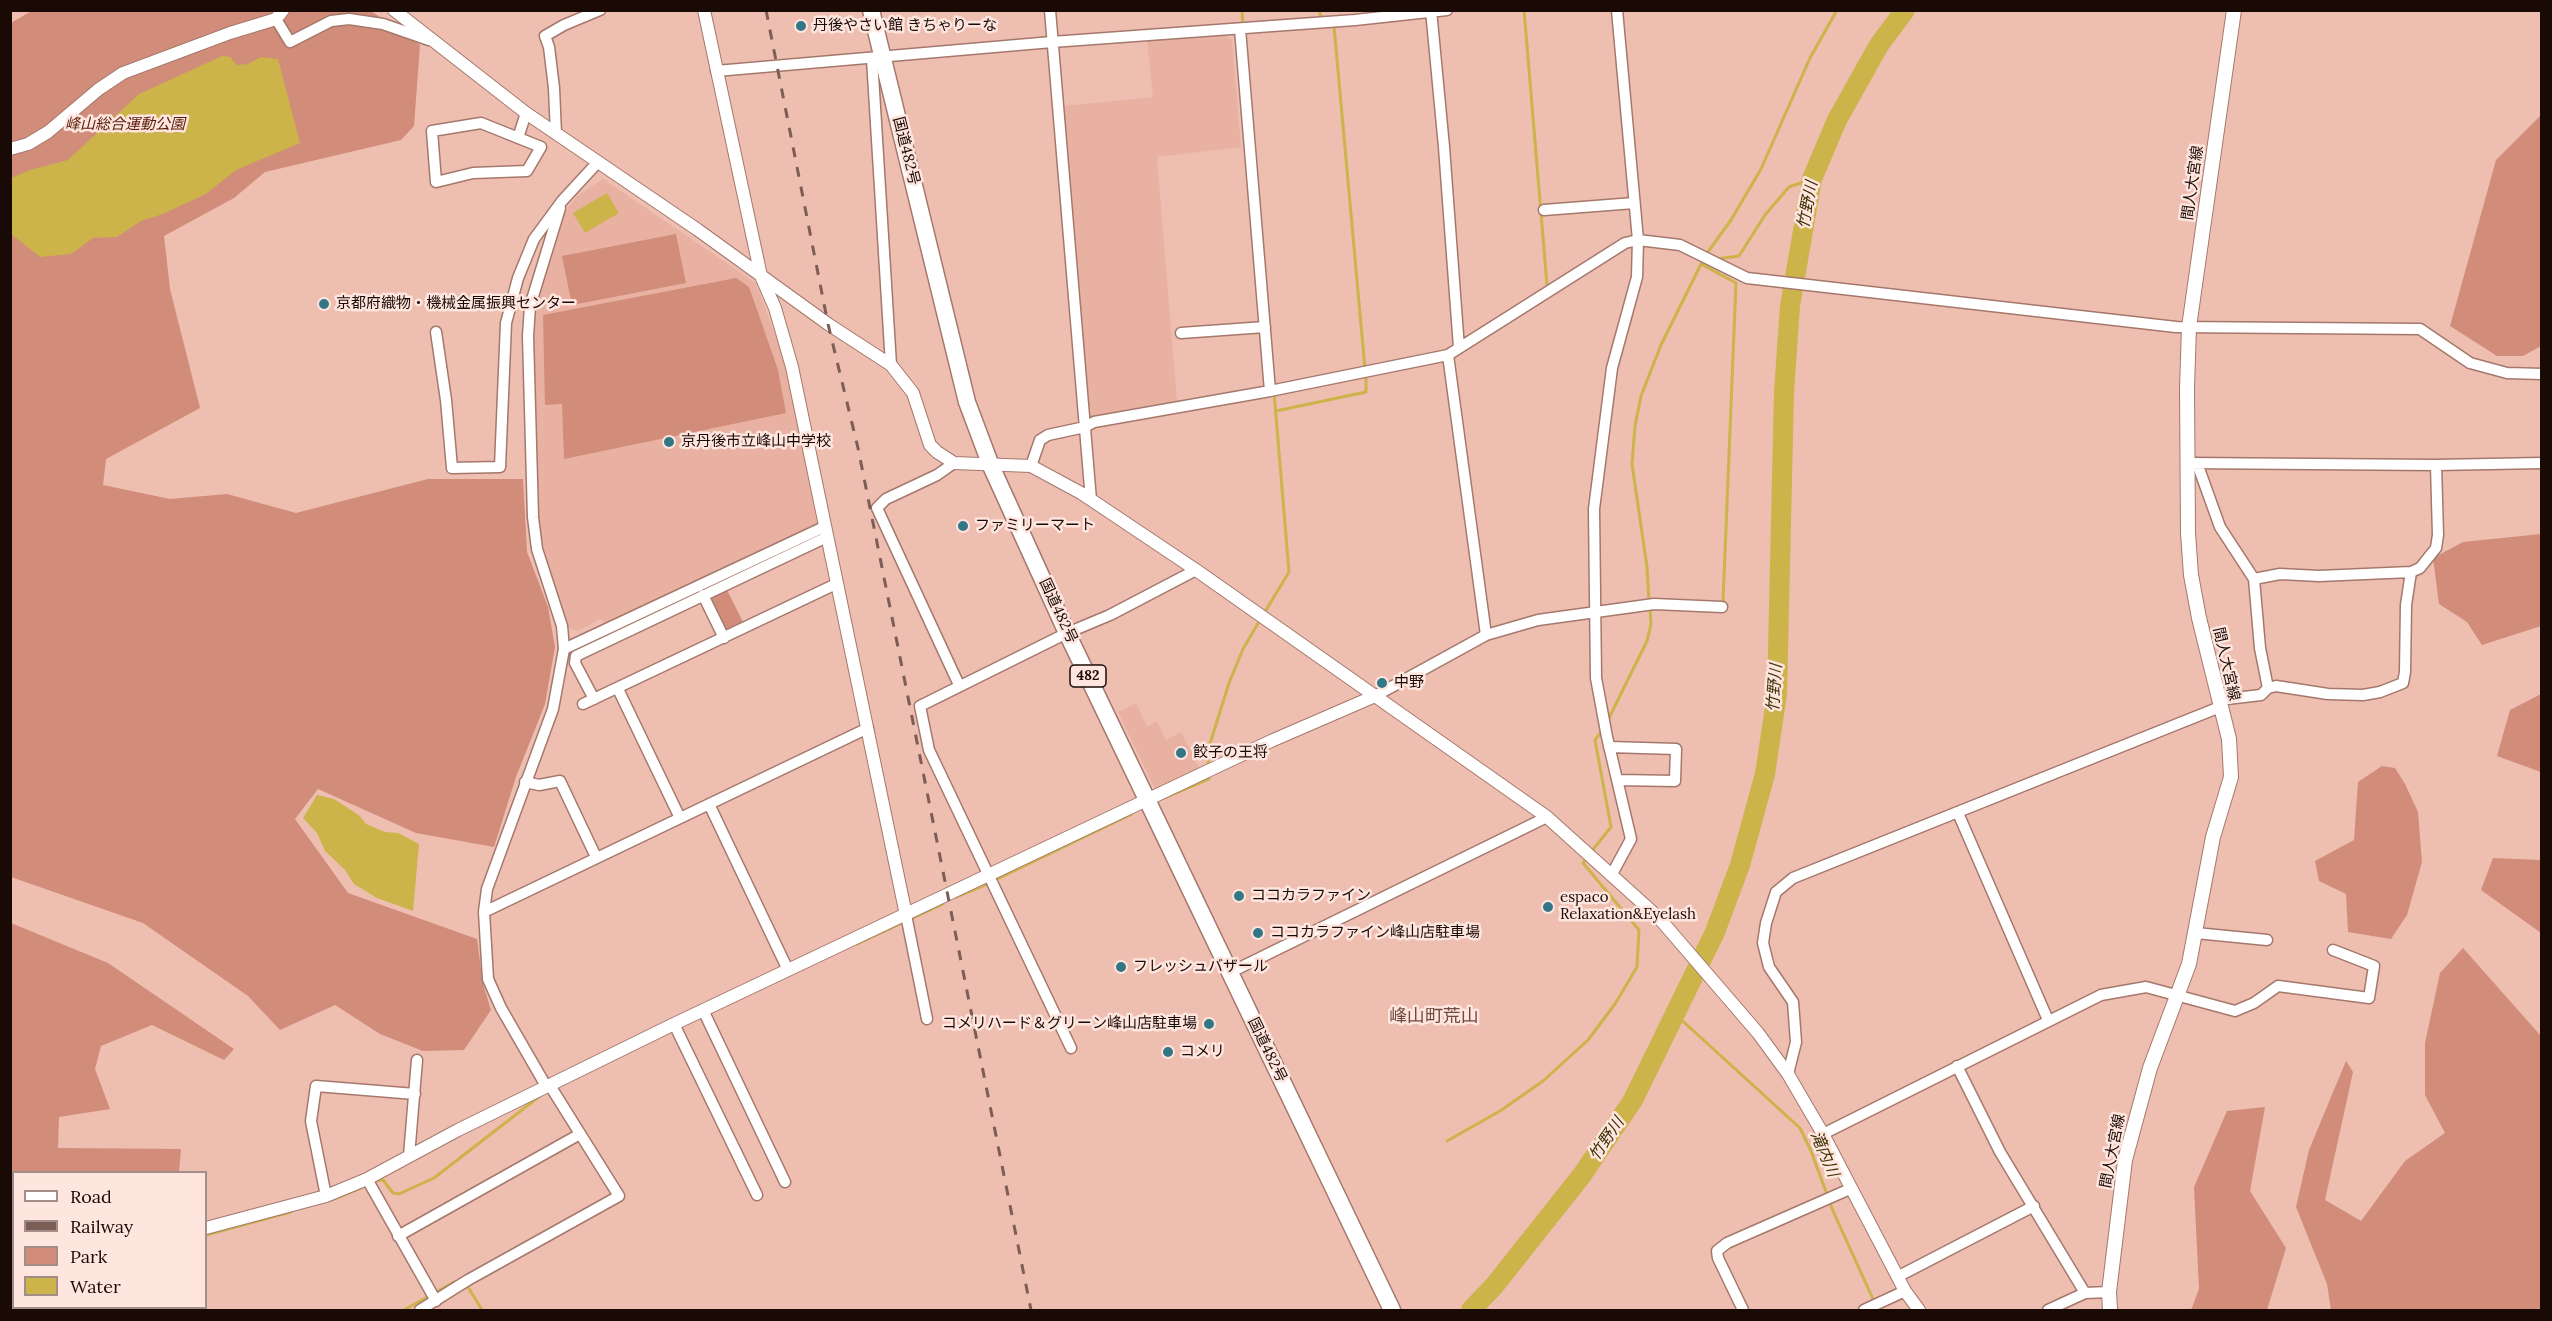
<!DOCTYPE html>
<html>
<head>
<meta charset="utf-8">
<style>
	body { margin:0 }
	#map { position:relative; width:2552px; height:1321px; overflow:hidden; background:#eebeb1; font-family:Lora,serif }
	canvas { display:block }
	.frame { position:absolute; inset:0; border:12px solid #1a0a06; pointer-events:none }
	.legend { position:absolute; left:12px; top:1171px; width:195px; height:138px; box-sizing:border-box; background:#fee5de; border:2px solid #a38d88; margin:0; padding:8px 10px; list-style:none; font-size:18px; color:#1a0a06 }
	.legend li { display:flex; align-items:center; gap:12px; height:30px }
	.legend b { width:30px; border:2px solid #a38d88 }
</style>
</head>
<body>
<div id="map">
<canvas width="2552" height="1321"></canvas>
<div class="frame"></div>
<ul class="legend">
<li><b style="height:8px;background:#fff"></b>Road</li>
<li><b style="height:8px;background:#7d5e56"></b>Railway</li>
<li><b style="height:16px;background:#d18c7a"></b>Park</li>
<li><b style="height:16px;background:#ccb34a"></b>Water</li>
</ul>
</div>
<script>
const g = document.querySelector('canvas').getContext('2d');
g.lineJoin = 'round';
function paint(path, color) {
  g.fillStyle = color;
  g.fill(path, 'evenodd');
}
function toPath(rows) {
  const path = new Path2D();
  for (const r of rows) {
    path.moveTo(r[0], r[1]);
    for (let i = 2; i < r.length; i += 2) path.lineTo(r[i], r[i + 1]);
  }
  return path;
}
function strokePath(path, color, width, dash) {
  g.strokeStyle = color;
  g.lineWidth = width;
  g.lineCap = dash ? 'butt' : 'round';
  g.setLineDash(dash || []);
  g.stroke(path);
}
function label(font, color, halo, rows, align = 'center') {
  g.font = font + ' Lora,"Noto Sans JP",serif';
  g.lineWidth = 5;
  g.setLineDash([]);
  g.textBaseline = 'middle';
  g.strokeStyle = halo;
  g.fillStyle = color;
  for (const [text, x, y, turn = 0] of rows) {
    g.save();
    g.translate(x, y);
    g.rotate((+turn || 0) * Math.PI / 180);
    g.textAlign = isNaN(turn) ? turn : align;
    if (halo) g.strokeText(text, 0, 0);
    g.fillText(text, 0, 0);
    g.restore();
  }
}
paint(toPath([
	[1225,35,1232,40,1241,147,1157,157,1177,402,1090,419,1064,106,1153,97,1147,41],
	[603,179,756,283,787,368,817,524,609,625,600,619,578,631,567,627,542,546,538,515,533,334,536,307,565,212,577,196],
	[1136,703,1147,726,1157,722,1166,740,1181,732,1200,770,1156,791,1118,712]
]), '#e8b1a2');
paint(toPath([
	[33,10,371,11,420,45,414,126,401,140,265,172,234,198,164,236,170,289,200,408,106,459,103,485,170,499,227,494,296,513,428,479,523,479,527,552,548,607,555,647,545,704,516,777,494,847,416,833,318,789,295,819,348,893,477,939,483,984,491,1010,464,1050,423,1051,380,1034,335,1005,280,1030,248,996,143,923,11,877,11,23],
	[2541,115,2541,346,2523,356,2497,356,2450,326,2496,160],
	[676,234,686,283,572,305,562,256],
	[736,278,749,287,778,370,786,413,564,459,562,404,545,405,543,315],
	[2541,534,2541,626,2482,645,2467,622,2439,604,2433,558,2463,542],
	[726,588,744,624,726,633,708,596],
	[2541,694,2541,772,2497,756,2510,710],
	[2382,766,2395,768,2405,784,2418,812,2422,862,2407,915,2391,939,2348,932,2346,894,2319,881,2315,861,2354,840,2358,782],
	[2493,858,2541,860,2541,933,2481,890],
	[11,923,108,963,234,1049,224,1060,152,1025,101,1046,95,1069,110,1109,59,1117,58,1148,181,1149,179,1172,14,1172,13,1243,10,1243],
	[2463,948,2541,1036,2541,1310,2331,1310,2327,1284,2296,1207,2309,1150,2346,1061,2353,1072,2325,1200,2361,1221,2405,1161,2445,1133,2425,1095,2425,1043,2440,973],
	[2265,1107,2250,1191,2286,1248,2267,1310,2191,1310,2199,1289,2194,1187,2227,1111]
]), '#d18c7a');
paint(toPath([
	[222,56,230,57,237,65,248,64,261,57,278,59,300,143,236,170,206,194,163,214,141,221,117,237,93,238,71,254,40,257,11,234,11,178,30,170,68,160,139,94],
	[607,193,619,213,585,233,573,213],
	[317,795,334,799,360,816,366,824,385,832,398,833,419,844,413,911,377,898,354,884,345,870,325,851,317,833,303,818]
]), '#ccb34a');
strokePath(toPath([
	[1242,10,1243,27],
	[1320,10,1320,15,1324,18],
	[1524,10,1547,285],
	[1332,24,1334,26,1365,369],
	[1705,256,1731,220,1761,169,1810,58,1837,10],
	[1716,259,1739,256,1765,215,1789,187,1812,179],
	[1701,264,1736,283,1723,602],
	[1276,411,1366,392,1366,376],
	[1649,601,1647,567,1632,464,1635,426,1641,396,1661,345,1703,260],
	[1263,615,1289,572,1274,392],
	[1608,720,1647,641,1651,624,1650,607],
	[1209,768,1207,753,1229,683,1243,649,1260,620],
	[1164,798,1209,779,1209,774],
	[1591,852,1611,827,1595,740,1602,731],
	[956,897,983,886,1132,814],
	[857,944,943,904],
	[1676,1015,1800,1128,1811,1151,1833,1211,1878,1310],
	[1447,1141,1500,1111,1543,1081,1588,1040,1615,1004,1637,967,1639,930,1583,863,1587,857],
	[375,1181,383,1180,393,1193,399,1194,434,1178,540,1096],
	[331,1200,361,1188],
	[206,1235,291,1212],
	[464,1286,468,1287,482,1310],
	[10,1303,14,1301],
	[404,1310,454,1282,458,1284]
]), '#ccb34a', 3);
strokePath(toPath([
	[1471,1310,1494,1286,1582,1175,1633,1100,1715,932,1740,865,1765,774,1777,694,1784,392,1790,306,1812,179,1837,120,1879,45,1905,10]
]), '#ccb34a', 20);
const minor = toPath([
	[1050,10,1091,500],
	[1431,10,1444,147,1459,348],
	[276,19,290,42,331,21,349,19,383,24,429,40],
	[1240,29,1270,391],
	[872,59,891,365],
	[716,71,1052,42,1355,20,1447,10],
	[481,123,541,147,527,171,473,173,436,182,432,131,481,123],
	[556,134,554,88,549,47,545,36,564,25,600,10],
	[518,138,526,113],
	[560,208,530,306,528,336,533,517,537,549,562,626,564,649],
	[1544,210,1634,203],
	[436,332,446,400,452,468,500,467,506,323,518,278,534,239,562,201,598,162],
	[1181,333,1265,327],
	[1448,355,1486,635],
	[954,463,937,475,886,499,877,508,959,685],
	[2187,463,2436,465,2542,463],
	[2197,463,2220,527,2254,579],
	[1031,466,1040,440,1048,435,1085,427,1094,422,1270,391,1448,355,1625,243,1638,240,1680,245,1747,278,2176,327,2420,329,2470,363,2507,373,2542,374],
	[703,595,724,638],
	[2268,688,2260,648,2254,579,2280,574,2319,576,2411,572,2420,568,2436,548,2438,535,2436,465],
	[618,689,680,818],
	[1375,696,1486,635,1538,620,1654,604,1722,607],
	[594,699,575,663,576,656,827,537],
	[2218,700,2261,695,2268,688,2276,686,2328,694,2363,695,2380,692,2403,683,2405,672,2406,605,2411,572],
	[583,704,836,584],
	[1609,747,1676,749,1675,781,1617,780],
	[525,782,539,785,560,781,596,857],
	[709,804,788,970],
	[1958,813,2048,1020],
	[1612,874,1631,839,1607,737,1596,678,1594,509,1612,368,1637,277,1638,240,1617,10],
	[484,912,868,728],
	[906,915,927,1019],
	[2196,933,2267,940],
	[1229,973,1547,817],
	[703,1010,785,1182],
	[674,1024,757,1195],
	[1071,1048,929,750,920,706,1067,633,1110,615,1196,570],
	[1957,1066,2000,1152,2085,1293],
	[1788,1074,1796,1042,1793,1002,1769,967,1763,943,1766,923,1776,892,1793,878,2220,707],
	[546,1086,501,1008,488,979,484,912,487,889,553,709,564,649,824,527],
	[1823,1134,2101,995,2146,987,2235,1011,2254,1003,2278,986,2369,998,2374,966,2333,950],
	[409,1156,417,1060],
	[367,1179,436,1301],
	[326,1196,311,1121,316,1086,415,1094],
	[398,1236,580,1134],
	[1897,1277,2034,1206],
	[420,1310,468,1280,619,1196,549,1084],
	[1743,1310,1718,1258,1717,1251,1727,1243,1850,1189],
	[1864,1310,1905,1291],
	[2048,1310,2085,1293,2109,1292]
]);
const tertiary = toPath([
	[394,10,526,113,698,230,828,324,891,365,913,393,930,445,937,452,954,463,1031,466,1081,493,1196,570,1547,817,1659,918,1758,1033,1788,1074,1823,1134,1905,1291,1919,1310],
	[704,10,761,276,775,308,792,367,906,915],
	[10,149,28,144,48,132,99,89,123,73,230,33,276,19,283,10],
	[206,1228,326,1196,367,1179,458,1130,674,1024,1271,741,1375,696],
	[11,1310,16,1308]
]);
const secondary = toPath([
	[2110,1310,2109,1292,2125,1160,2150,1068,2189,964,2213,837,2231,777,2229,739,2199,618,2191,575,2188,533,2187,388,2189,327,2234,10]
]);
const trunk = toPath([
	[871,10,967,402,991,466,1067,633,1392,1310]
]);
strokePath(minor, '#a5786c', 13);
strokePath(tertiary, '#a5786c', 14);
strokePath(secondary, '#a5786c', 16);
strokePath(trunk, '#a5786c', 19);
strokePath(minor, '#fff', 10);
strokePath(tertiary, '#fff', 12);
strokePath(secondary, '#fff', 14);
strokePath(trunk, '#fff', 16);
strokePath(toPath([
	[766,10,828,324,858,448,1031,1310]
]), '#7d5e56', 3, [10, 10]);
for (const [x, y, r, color] of [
	[801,26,6,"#337686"],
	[324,304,6,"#337686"],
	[669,442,6,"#337686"],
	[963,526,6,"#337686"],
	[1382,683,6,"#337686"],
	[1181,753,6,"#337686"],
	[1239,896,6,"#337686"],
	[1548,907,6,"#337686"],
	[1258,933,6,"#337686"],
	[1121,967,6,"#337686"],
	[1209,1024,6,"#337686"],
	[1168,1052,6,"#337686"]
]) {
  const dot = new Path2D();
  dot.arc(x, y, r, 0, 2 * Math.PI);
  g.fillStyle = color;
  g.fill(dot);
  strokePath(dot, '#fee5de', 2);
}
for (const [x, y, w] of [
	[1088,676,36]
]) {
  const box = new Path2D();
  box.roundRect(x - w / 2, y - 11, w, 22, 4.5);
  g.fillStyle = '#fee5de';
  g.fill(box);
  strokePath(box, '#1a0a06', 1.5);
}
label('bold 14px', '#1a0a06', null, [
	["482",1088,676]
]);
label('15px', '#1a0a06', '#fee5de', [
	["丹後やさい館 きちゃりーな",813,26],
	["京都府織物・機械金属振興センター",336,304],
	["京丹後市立峰山中学校",681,442],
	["ファミリーマート",975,526],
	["中野",1394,683],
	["餃子の王将",1193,753],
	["ココカラファイン",1251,896],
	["espaco",1560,898],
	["Relaxation&Eyelash",1560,915],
	["ココカラファイン峰山店駐車場",1270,933],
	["フレッシュバザール",1133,967],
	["コメリハード＆グリーン峰山店駐車場",1197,1024,"right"],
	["コメリ",1180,1052]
], 'left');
label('italic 15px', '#551907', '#fee5de', [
	["峰山総合運動公園",125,125]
]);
label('15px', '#1a0a06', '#fee5de', [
	["国道482号",906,151,76],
	["間人大宮線",2193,183,-82],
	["国道482号",1058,611,65],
	["間人大宮線",2226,664,77],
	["国道482号",1267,1050,64],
	["間人大宮線",2113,1151,-79]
]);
label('italic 16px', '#3b3103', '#fee5de', [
	["竹野川",1808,205,-79],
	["竹野川",1775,688,-86],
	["竹野川",1607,1139,-56],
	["滝内川",1824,1154,67]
]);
label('18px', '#72493e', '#fee5de', [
	["峰山町荒山",1434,1017]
]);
</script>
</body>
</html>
